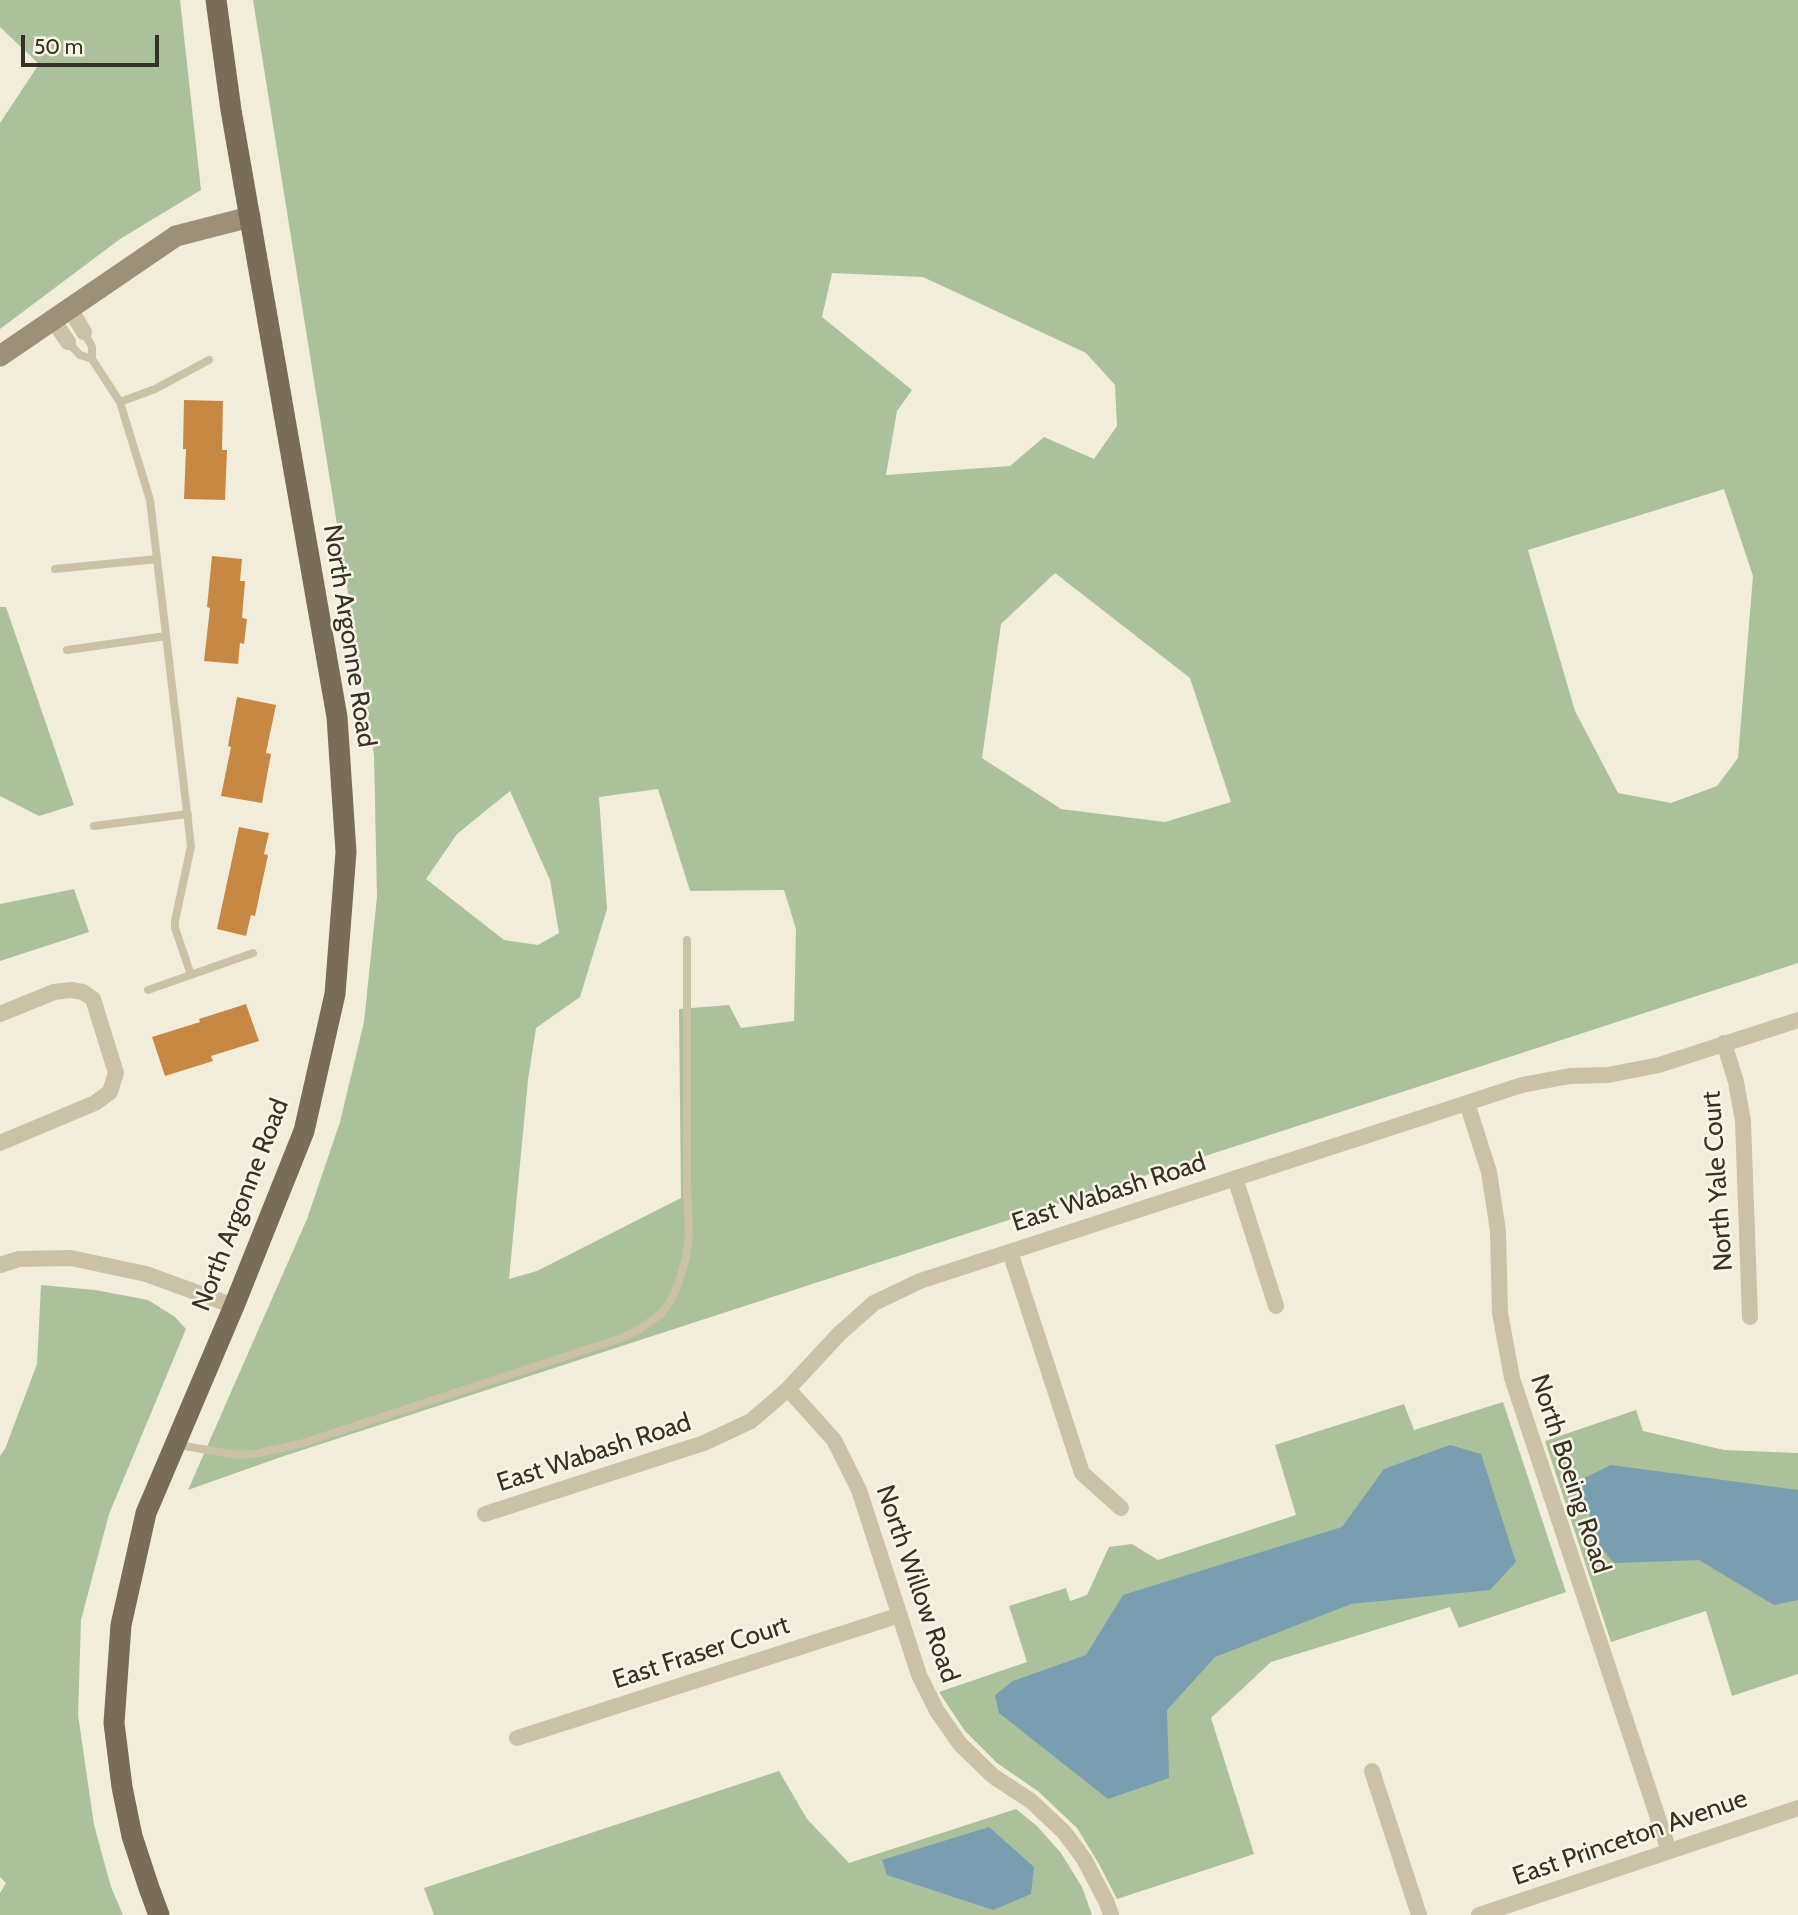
<!DOCTYPE html>
<html>
<head>
<meta charset="utf-8">
<style>
	body { margin:0 }
	#map { position:relative; width:1798px; height:1915px; overflow:hidden; background:#f2eddb; font-family:Cabin,sans-serif }
	canvas { display:block }
	.scale { position:absolute; left:21px; top:35px; width:138px; height:32px; box-sizing:border-box; border:4px solid #363027; border-top:0; padding-left:9px; font-size:21px; line-height:24px; white-space:nowrap; color:#363027; -webkit-text-stroke:5px #faf6e7; paint-order:stroke }
</style>
</head>
<body>
<div id="map">
<canvas width="1798" height="1915"></canvas>
<div class="scale">50 m</div>
</div>
<script>
const g = document.querySelector('canvas').getContext('2d');
g.lineJoin = 'round';
function paint(path, color) {
  g.fillStyle = color;
  g.fill(path, 'evenodd');
}
function toPath(rows) {
  const path = new Path2D();
  for (const r of rows) {
    path.moveTo(r[0], r[1]);
    for (let i = 2; i < r.length; i += 2) path.lineTo(r[i], r[i + 1]);
  }
  return path;
}
function strokePath(path, color, width, dash) {
  g.strokeStyle = color;
  g.lineWidth = width;
  g.lineCap = dash ? 'butt' : 'round';
  g.setLineDash(dash || []);
  g.stroke(path);
}
function label(font, color, halo, rows, align = 'center') {
  g.font = font + ' Cabin,sans-serif';
  g.lineWidth = 5;
  g.setLineDash([]);
  g.textBaseline = 'middle';
  g.strokeStyle = halo;
  g.fillStyle = color;
  for (const [text, x, y, turn = 0] of rows) {
    g.save();
    g.translate(x, y);
    g.rotate((+turn || 0) * Math.PI / 180);
    g.textAlign = isNaN(turn) ? turn : align;
    if (halo) g.strokeText(text, 0, 0);
    g.fillText(text, 0, 0);
    g.restore();
  }
}
paint(toPath([
	[0,0,180,0,201,190,120,239,0,329,0,123,39,64,0,27],
	[253,0,1798,0,1798,963,281,1457,188,1490,307,1219,340,1122,364,1022,377,897,374,755],
	[832,273,923,277,1086,353,1115,385,1117,426,1094,459,1044,437,1010,466,886,475,897,411,912,390,822,317],
	[1724,489,1753,576,1738,758,1717,786,1671,803,1618,793,1575,711,1528,550],
	[1055,573,1190,678,1231,802,1165,822,1061,809,982,758,1001,624],
	[658,789,690,891,784,890,796,929,794,1021,741,1028,729,1005,679,1009,681,1198,537,1271,509,1279,528,1080,536,1028,580,997,607,909,599,797],
	[510,791,550,880,559,933,538,945,504,940,426,879,457,834],
	[0,607,6,607,74,805,39,816,0,796],
	[74,889,89,932,0,961,0,904],
	[41,1285,95,1290,148,1300,175,1317,186,1329,109,1514,81,1620,78,1715,94,1825,111,1887,123,1915,0,1915,0,1893,6,1883,0,1877,0,1456,5,1449,37,1364],
	[1503,1402,1566,1592,1459,1628,1450,1607,1271,1662,1211,1718,1254,1854,1117,1899,1099,1864,1077,1828,1039,1792,997,1763,965,1731,939,1692,1027,1662,1009,1606,1066,1588,1070,1601,1087,1595,1109,1547,1132,1544,1158,1560,1296,1515,1275,1445,1404,1404,1414,1430],
	[1636,1410,1643,1431,1724,1450,1798,1453,1798,1674,1732,1696,1706,1611,1611,1642,1545,1441],
	[779,1771,807,1819,849,1863,1016,1809,1037,1826,1061,1853,1082,1887,1092,1915,434,1915,424,1888]
]), '#aac19b');
paint(toPath([
	[1450,1445,1481,1454,1516,1562,1490,1590,1351,1604,1215,1657,1167,1710,1169,1778,1108,1799,999,1713,995,1695,1013,1681,1086,1655,1123,1595,1342,1527,1384,1469],
	[1611,1465,1798,1490,1798,1600,1774,1605,1699,1560,1614,1563,1600,1547,1578,1481],
	[989,1827,1034,1867,1031,1894,993,1910,887,1875,882,1860]
]), '#799eaf');
paint(toPath([
	[184,400,223,401,222,450,227,450,225,500,184,499,186,449,183,449],
	[212,556,242,559,240,581,245,581,242,618,247,619,244,644,240,643,238,664,204,661,210,608,207,607],
	[237,697,276,705,266,753,271,754,262,803,221,796,231,747,228,746],
	[239,827,269,833,264,854,268,855,255,916,251,915,246,936,217,929],
	[246,1004,259,1041,211,1056,213,1061,165,1076,152,1037,200,1022,199,1019]
]), '#c78844');
strokePath(toPath([
	[68,342,80,355,92,359,92,347,84,332],
	[92,359,120,402,150,500,191,846,175,921,175,928,191,975],
	[120,402,155,389,209,360],
	[55,569,157,559],
	[67,650,166,636],
	[94,826,188,814],
	[148,990,253,953],
	[178,1445,238,1455,254,1454,300,1444,621,1338,637,1331,662,1313,671,1300,679,1282,686,1257,689,1237,687,1183,687,940]
]), '#cac1a7', 8);
strokePath(toPath([
	[70,309,84,332],
	[53,320,68,342],
	[0,1014,54,992,71,990,83,992,93,999,116,1073,110,1092,95,1103,0,1143],
	[1724,1043,1736,1082,1743,1121,1750,1317],
	[1467,1103,1489,1172,1498,1231,1500,1313,1512,1378,1669,1851],
	[1235,1178,1276,1306],
	[1010,1252,1082,1473,1121,1508],
	[0,1265,19,1259,71,1258,146,1274,234,1306],
	[788,1389,834,1440,859,1490,919,1675,937,1711,960,1744,993,1776,1031,1801,1064,1832,1084,1859,1107,1903,1111,1915],
	[485,1514,704,1443,751,1421,788,1389,839,1334,874,1303,920,1281,1522,1085,1570,1076,1608,1075,1659,1065,1798,1020],
	[517,1738,900,1615],
	[1372,1771,1419,1915],
	[1479,1915,1798,1808]
]), '#cac1a7', 16);
strokePath(toPath([
	[0,356,176,236,250,217]
]), '#9e9078', 21);
strokePath(toPath([
	[159,1915,149,1888,132,1836,122,1787,114,1723,121,1625,146,1513,234,1306,304,1131,335,994,346,852,337,717,231,110,216,0]
]), '#796c58', 21);
label('26px', '#363027', '#faf6e7', [
	["North Argonne Road",349,636,81],
	["North Yale Court",1718,1181,-94],
	["East Wabash Road",1109,1193,-18],
	["North Argonne Road",241,1205,-69],
	["East Wabash Road",594,1453,-18],
	["North Boeing Road",1570,1474,72],
	["North Willow Road",917,1584,71],
	["East Fraser Court",701,1653,-18],
	["East Princeton Avenue",1630,1838,-19]
]);
</script>
</body>
</html>
